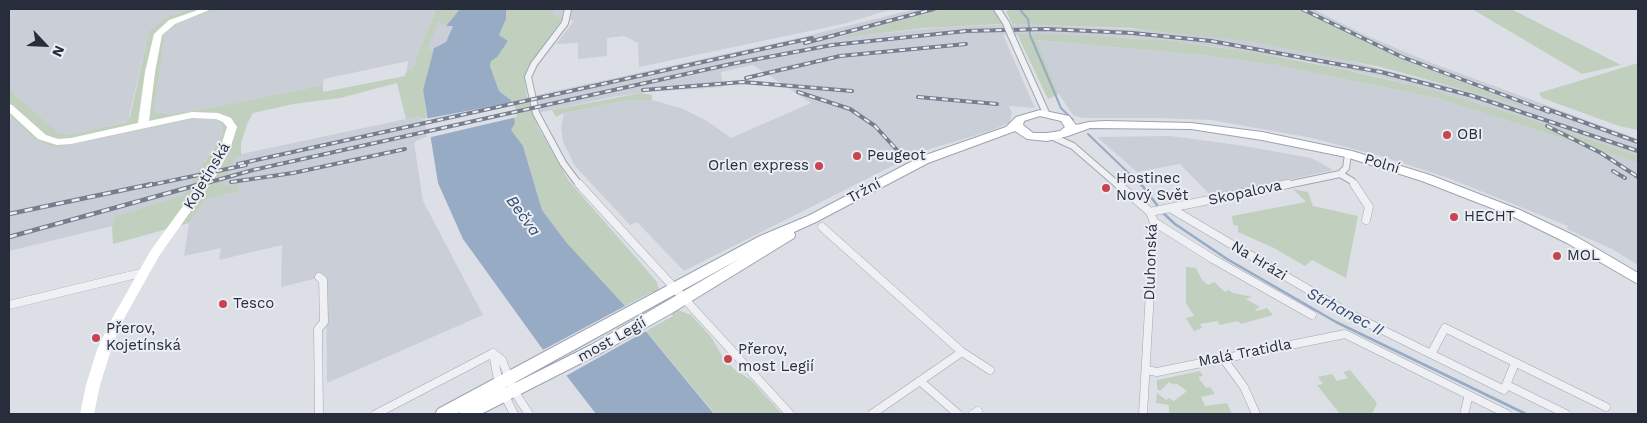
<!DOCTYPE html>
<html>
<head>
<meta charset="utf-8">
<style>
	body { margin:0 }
	#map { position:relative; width:1647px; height:423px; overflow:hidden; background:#dcdfe6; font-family:"Work Sans",sans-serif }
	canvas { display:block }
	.frame { position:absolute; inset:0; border:10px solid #272d3b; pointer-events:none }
	.north { position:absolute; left:20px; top:20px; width:50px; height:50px; -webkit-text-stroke:4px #ebeef4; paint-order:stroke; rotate:115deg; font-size:14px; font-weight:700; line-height:20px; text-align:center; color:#272d3b }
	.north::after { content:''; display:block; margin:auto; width:18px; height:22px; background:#272d3b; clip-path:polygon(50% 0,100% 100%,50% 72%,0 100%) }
</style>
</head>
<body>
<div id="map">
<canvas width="1647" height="423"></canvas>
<div class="frame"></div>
<div class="north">N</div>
</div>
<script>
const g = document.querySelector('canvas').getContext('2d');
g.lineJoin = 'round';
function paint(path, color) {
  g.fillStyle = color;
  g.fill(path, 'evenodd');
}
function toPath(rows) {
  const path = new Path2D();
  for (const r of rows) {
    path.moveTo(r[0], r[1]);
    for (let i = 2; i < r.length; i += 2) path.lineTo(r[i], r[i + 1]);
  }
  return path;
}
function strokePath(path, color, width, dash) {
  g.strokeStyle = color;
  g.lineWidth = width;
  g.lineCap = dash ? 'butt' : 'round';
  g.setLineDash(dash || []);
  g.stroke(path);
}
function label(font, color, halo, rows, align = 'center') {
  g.font = font + ' "Work Sans",sans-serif';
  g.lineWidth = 4;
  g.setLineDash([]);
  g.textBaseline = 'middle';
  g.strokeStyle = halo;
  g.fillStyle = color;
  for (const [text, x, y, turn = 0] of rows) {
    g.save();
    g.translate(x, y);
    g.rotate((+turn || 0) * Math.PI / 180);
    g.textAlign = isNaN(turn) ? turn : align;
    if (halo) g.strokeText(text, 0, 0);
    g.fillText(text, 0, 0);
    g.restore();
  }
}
paint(toPath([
	[9,9,190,9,167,17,149,31,128,121,74,134,59,133,9,89],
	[221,9,436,9,412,69,407,70,408,61,324,79,323,85,225,105,170,114,154,112,165,33,184,21],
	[554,9,892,9,847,23,639,67,638,43,624,36,607,38,607,56,578,59,578,43,556,44,574,21,553,15],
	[915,9,942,9,846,37,945,27,1019,24,1170,31,1253,42,1342,59,1514,103,1399,58,1297,9,1313,9,1365,35,1429,62,1638,139,1638,156,1534,120,1456,97,1380,77,1300,60,1211,46,1133,38,1003,35,1035,108,1009,106,1012,113,1009,123,990,131,920,152,684,271,637,222,630,225,575,166,563,142,561,127,564,113,630,100,652,100,683,109,707,121,731,138,811,103,753,65,721,72,723,87,647,92,613,97,429,136,416,141,414,143,423,201,483,315,327,383,326,276,281,287,282,245,219,260,221,248,184,256,189,223,206,199,238,192,221,187,184,195,117,216,112,226,9,251,9,115,34,139,47,145,188,120,205,117,214,119,222,125,223,133,204,162,420,116,422,120,803,37],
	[438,22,446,26,453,26,446,42,426,52],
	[1035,40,1200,55,1276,65,1440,99,1638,163,1638,265,1612,249,1567,229,1568,226,1448,178,1384,157,1312,138,1211,120,1161,118,1082,118,1073,115,1059,94],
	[1170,136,1238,145,1311,158,1332,169,1330,171,1211,196,1180,164,1137,172,1097,137]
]), '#caced7');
paint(toPath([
	[190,9,221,9,184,21,165,33,154,112,170,114,225,105,323,85,323,92,405,76,407,70,412,69,436,9,460,9,446,26,438,22,427,51,434,48,423,90,427,118,421,119,420,116,406,119,397,83,340,98,293,104,253,113,248,122,241,143,241,156,230,159,235,159,222,186,239,183,238,192,206,199,189,223,113,244,112,226,116,216,184,195,223,133,222,125,214,119,205,117,59,147,47,145,34,139,9,115,9,89,59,133,74,134,126,122,130,117,149,31,167,17],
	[506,9,554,9,553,15,563,18,527,69,525,79,527,96,538,127,569,181,657,282,659,289,654,294,652,292,625,306,566,242,542,210,523,146,510,129,509,98,499,91,490,66,491,61,508,41,499,35,506,19],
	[942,9,993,9,1002,24,925,28,840,38],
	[1017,9,1297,9,1399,58,1532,109,1381,67,1253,42,1130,28,1012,24,1006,11],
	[1472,9,1511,9,1621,65,1582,74],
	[1017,34,1094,36,1171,41,1252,52,1342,69,1432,90,1534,120,1638,156,1638,163,1440,99,1276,65,1200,55,1036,40,1059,94,1048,99],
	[1638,63,1638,130,1619,126,1542,98,1539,93],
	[641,93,652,95,652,100,630,100,564,113,556,117,552,110],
	[1293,189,1308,192,1313,206,1358,216,1346,278,1312,260,1305,266,1274,248,1238,232,1238,226,1233,225,1232,216,1306,202],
	[1186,267,1196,268,1202,280,1208,285,1214,282,1225,292,1229,290,1233,293,1252,297,1246,299,1260,307,1255,309,1257,311,1267,308,1273,315,1241,324,1238,321,1220,325,1217,321,1200,324,1202,328,1194,331,1186,318,1194,316,1186,303],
	[678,310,691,315,711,337,722,356,735,370,751,380,782,414,715,414,646,331,673,316,670,312],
	[1350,370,1377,403,1372,414,1340,414,1317,385,1323,384,1318,377,1332,374,1337,381,1348,378,1343,372],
	[1200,371,1203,376,1198,377,1206,388,1210,387,1215,394,1201,397,1205,406,1227,403,1232,414,1169,414,1169,405,1156,403,1157,393,1166,400,1169,398,1174,401,1187,391,1176,383,1174,385,1169,382,1160,391,1157,389,1157,380]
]), '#c1cfbe');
paint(toPath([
	[460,9,506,9,506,19,499,35,508,41,497,57,491,61,490,66,499,91,511,100,515,123,511,130,523,146,542,210,566,242,625,306,714,414,596,414,566,375,541,347,463,239,438,183,423,90,434,48,446,42,453,26,446,26]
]), '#98abc5');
paint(toPath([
	[514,102,517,117,427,138,425,119],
	[627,305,648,330,564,377,541,351]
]), '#dcdfe6');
strokePath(toPath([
	[1021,11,1028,19,1030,35,1061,108,1073,120],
	[1088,134,1142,186]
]), '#98abc5', 2);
strokePath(toPath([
	[1141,184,1157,205],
	[1162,212,1175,224,1227,259,1336,322,1526,414]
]), '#98abc5', 2.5);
const streetFar1 = toPath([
	[568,9,565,23,534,64,528,77,536,113,563,163,580,186],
	[997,9,1006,23],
	[1011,35,1046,113],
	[1053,137,1073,146,1119,186],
	[1340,174,1352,181,1355,186],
	[1282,186,1340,174,1346,168,1348,154]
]);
const street = toPath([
	[579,184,790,414],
	[1118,184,1150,212,1154,222,1143,414],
	[1354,184,1369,207,1366,220],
	[1170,208,1348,313,1504,390,1515,363],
	[1150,212,1288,184],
	[1154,222,1213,259,1312,315],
	[822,227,962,352,990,370],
	[319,277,323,280,324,322,318,329,319,414],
	[9,305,145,272],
	[493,353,502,360,514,391,529,414],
	[493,353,499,384,514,414],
	[1431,354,1445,328,1606,407],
	[1222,357,1244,387,1256,414],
	[1146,370,1157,372,1345,334,1507,414],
	[920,381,958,414],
	[1507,385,1566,414],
	[376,414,493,353],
	[872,414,962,352],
	[973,414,978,411],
	[1464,414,1469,395]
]);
const primary = toPath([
	[1040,110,1069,116,1076,125,1089,122,1105,121,1191,123,1262,132,1352,151,1430,175,1520,210,1577,237,1638,273,1638,284,1567,243,1512,216,1422,181,1346,157,1262,140,1191,129,1090,128,1068,136,1047,141,1027,139,1015,131,928,163,816,222,794,232,795,235,794,238,672,313,601,353,481,414,459,414,460,412,456,414,435,414,438,409,760,236,808,216,920,157,1006,127,1016,117,1040,110],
	[1040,116,1061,121,1065,127,1060,131,1047,133,1033,133,1023,125,1024,121,1040,116],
	[741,258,591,345,501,390,741,258]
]);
strokePath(streetFar1, '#a2a6af', 8);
strokePath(street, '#a2a6af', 9);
strokePath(primary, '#9ca3b1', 2);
strokePath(streetFar1, '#eff0f4', 6);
strokePath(street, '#eff0f4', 8);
paint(toPath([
	[201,9,212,9,175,24,162,35,155,72,149,121,192,112,218,113,231,118,237,127,230,149,217,174,159,256,121,324,111,350,100,385,94,414,80,414,86,385,97,350,109,324,151,250,207,173,220,149,227,127,223,122,216,119,192,118,71,144,57,145,38,139,9,112,9,104,12,105,46,135,58,139,71,138,138,123,145,72,154,34,169,20,201,9]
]), '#fff');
paint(primary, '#fff');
const railFar1 = toPath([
	[1302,9,1402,57,1549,112],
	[805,43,934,9],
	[746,78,840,56,966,44],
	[643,90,743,82,852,91],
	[798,92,850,109,875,126,897,150],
	[918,97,997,104],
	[1544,108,1638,142],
	[1547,126,1601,153,1638,177],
	[238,164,812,38],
	[1613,171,1625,178],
	[231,182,293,173,405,149],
	[146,186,246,165],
	[196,186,253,170,731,64,832,45,966,31,1046,29,1132,33,1211,41,1381,72,1473,96,1638,151]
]);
const rail = toPath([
	[9,214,152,184],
	[9,237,201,184]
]);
strokePath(railFar1, '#767e8e', 4);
strokePath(rail, '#767e8e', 4.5);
strokePath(railFar1, '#ebeef4', 2, [6]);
strokePath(rail, '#ebeef4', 2.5, [8]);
const streetBridge = toPath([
	[1006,23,1011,35]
]);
strokePath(streetBridge, '#a2a6af', 8, []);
strokePath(streetBridge, '#eff0f4', 6);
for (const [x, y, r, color] of [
	[1447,135,5,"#c74550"],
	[857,156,5,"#c74550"],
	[819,166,5,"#c74550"],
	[1106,188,5,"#c74550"],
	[1454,217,5,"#c74550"],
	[1557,256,5,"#c74550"],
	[223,304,5,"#c74550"],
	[96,338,5,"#c74550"],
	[728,359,5,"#c74550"]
]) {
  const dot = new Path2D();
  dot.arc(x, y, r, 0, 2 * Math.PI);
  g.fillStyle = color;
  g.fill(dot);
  strokePath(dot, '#ebeef4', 2);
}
label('15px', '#272d3b', '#ebeef4', [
	["OBI",1457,135],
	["Peugeot",867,156],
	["Orlen express",809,166,"right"],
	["Hostinec",1116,179],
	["Nový Svět",1116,196],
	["HECHT",1464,217],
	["MOL",1567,256],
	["Tesco",233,304],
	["Přerov,",106,329],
	["Kojetínská",106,346],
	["Přerov,",738,350],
	["most Legií",738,367]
], 'left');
label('15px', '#272d3b', '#ebeef4', [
	["Polní",1382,164,17],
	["Kojetínská",207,176,-59],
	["Tržní",864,191,-28],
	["Skopalova",1245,193,-12],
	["Na Hrázi",1259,261,31],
	["Dluhonská",1151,262,-88],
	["most Legií",612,340,-29],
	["Malá Tratidla",1245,353,-11]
]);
label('italic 16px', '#33496d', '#ebeef4', [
	["Bečva",523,216,54],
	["Strhanec II",1345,312,28]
]);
</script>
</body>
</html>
